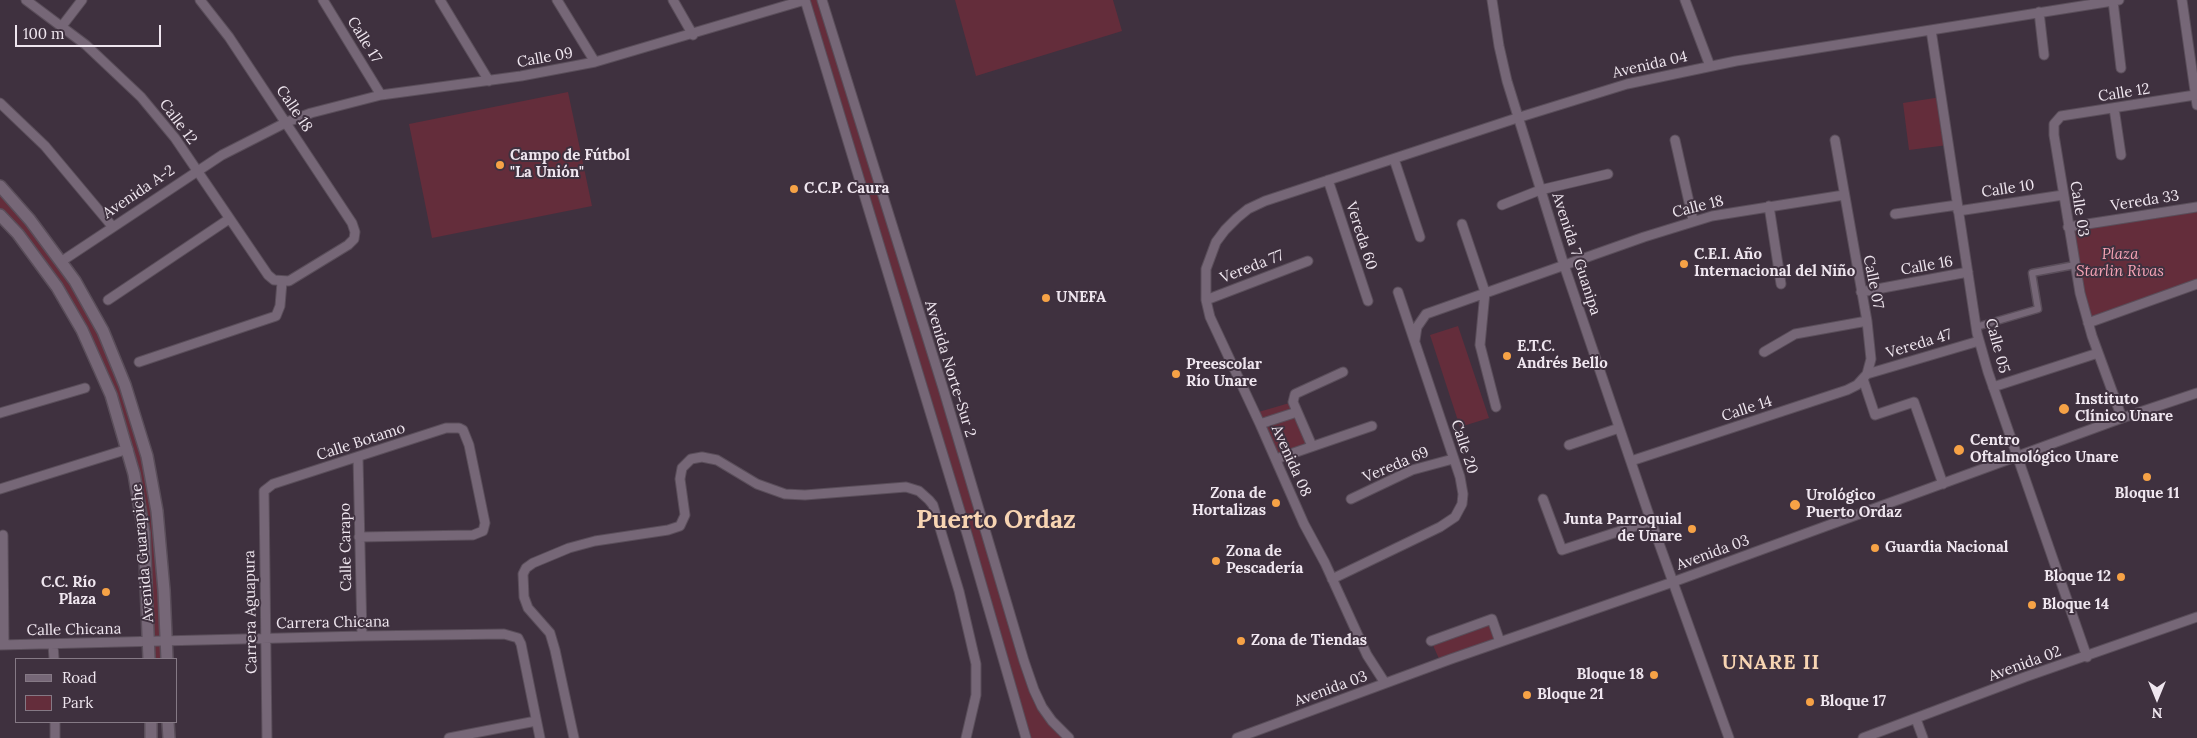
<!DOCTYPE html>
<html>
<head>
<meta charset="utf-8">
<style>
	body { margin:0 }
	#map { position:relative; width:2197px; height:738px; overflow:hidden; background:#3f313f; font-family:Lora,serif }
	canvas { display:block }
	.legend { position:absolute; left:15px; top:658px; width:162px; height:65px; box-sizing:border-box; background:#3f313f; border:1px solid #857985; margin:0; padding:6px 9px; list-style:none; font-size:15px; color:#efe6ef }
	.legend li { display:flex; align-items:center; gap:10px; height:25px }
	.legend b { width:25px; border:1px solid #857985 }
	.north { position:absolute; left:2132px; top:673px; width:50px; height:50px; -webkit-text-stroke:4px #3f313f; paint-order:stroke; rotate:180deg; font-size:14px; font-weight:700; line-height:20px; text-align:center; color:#efe6ef }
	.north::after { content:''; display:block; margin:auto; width:18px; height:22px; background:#efe6ef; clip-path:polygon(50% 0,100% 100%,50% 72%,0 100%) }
	.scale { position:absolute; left:15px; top:25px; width:146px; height:22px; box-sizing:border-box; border:2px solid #efe6ef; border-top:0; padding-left:6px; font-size:15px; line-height:18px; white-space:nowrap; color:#efe6ef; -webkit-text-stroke:4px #3f313f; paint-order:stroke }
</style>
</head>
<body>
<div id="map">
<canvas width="2197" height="738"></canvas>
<ul class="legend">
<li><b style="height:6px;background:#766777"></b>Road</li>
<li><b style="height:14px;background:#642d3b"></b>Park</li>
</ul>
<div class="north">N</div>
<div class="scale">100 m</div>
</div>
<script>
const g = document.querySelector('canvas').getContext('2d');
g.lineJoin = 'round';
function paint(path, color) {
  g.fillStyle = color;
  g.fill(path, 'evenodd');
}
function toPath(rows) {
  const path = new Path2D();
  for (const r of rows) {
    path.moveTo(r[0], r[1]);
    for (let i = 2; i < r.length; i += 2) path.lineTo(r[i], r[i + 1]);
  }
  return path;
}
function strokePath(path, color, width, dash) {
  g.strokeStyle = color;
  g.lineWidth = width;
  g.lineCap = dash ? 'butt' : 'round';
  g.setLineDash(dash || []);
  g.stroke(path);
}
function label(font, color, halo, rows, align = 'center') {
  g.font = font + ' Lora,serif';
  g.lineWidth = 4;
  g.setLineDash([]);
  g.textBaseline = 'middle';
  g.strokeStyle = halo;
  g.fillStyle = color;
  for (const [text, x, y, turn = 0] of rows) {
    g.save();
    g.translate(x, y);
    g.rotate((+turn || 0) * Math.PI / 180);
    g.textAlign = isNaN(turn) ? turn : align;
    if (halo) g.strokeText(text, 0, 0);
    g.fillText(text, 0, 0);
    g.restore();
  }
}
paint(toPath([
	[805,0,822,0,1034,690,1069,738,1026,738],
	[955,0,1113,0,1122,31,976,76],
	[568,92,592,206,432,238,409,124],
	[1941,97,1948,145,1909,150,1903,103],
	[0,186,90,306,147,456,167,659,149,659,134,474,82,330,0,215],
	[2197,207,2197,284,2088,323,2068,227],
	[1458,326,1489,418,1460,427,1430,335],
	[1293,402,1312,446,1276,459,1255,413],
	[1492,619,1500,642,1441,663,1431,641]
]), '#642d3b');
const pedestrian = toPath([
	[1976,327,2038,309,2032,273,2075,265]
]);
const minor = toPath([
	[26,0,86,45,141,97,175,138,268,275,274,280,289,281,348,245,354,239,355,232,352,223,229,37,200,0],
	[323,0,381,95],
	[440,0,489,81],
	[557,0,595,62],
	[673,0,693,35],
	[805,0,967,534,1026,738],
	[822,0,943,388,1024,661,1034,690,1042,707,1052,721,1069,738],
	[1492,0,1499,46,1507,81,1564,265,1651,521,1729,738],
	[1685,0,1710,66],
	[2182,0,2197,105],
	[2113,1,2121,68],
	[2039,12,2044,55],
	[62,26,82,0],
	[1931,30,1977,333,1988,372,2087,657],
	[0,103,45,146,112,226],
	[2114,108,2121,155],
	[1675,140,1693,220],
	[1394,159,1420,237],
	[1328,180,1368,301],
	[1502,205,1540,190,1608,174],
	[1769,206,1781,284],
	[1958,211,2063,195],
	[1895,214,1957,205],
	[1462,224,1485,292,1480,345,1496,407],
	[2068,227,2197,207],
	[62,261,222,155,287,122,311,113,381,95,521,76,595,62,805,0],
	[1861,292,1968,272],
	[108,300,229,219],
	[1206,300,1308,261],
	[2088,323,2197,284],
	[1415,340,1417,327,1426,314,1644,237,1712,216,1844,195],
	[1764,352,1795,334,1867,321],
	[139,362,276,316,280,306,282,282],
	[1867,374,1979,341],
	[1863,379,1875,415,1914,402,1943,484],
	[1993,387,2098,353],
	[0,413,85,388],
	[2122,418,2092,336,2080,293,2054,135,2054,124,2061,116,2195,95],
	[1260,424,1297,412],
	[1569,445,1619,428],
	[1312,446,1293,402,1295,394,1343,372],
	[358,457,362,636],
	[1276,459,1372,426],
	[1631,461,1847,390,1857,385,1867,374,1871,359,1867,321,1835,140],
	[0,489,128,449],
	[1351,499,1412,470,1453,459],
	[1543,499,1562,550,1651,521],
	[3,535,4,645],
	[1332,579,1440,527,1455,517,1462,504,1463,494,1460,477,1398,292],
	[1431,641,1492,619,1500,642],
	[53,644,54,659],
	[0,645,362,636,504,634,518,638,521,644,540,738],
	[1385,683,1367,655,1325,563,1304,524,1260,424,1210,317,1206,300,1206,269,1216,242,1225,230,1237,218,1248,209,1265,201,1517,118,1627,84,1736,61,2119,0],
	[1916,719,1923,738],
	[55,722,55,738],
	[267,738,264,491,273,484,446,428,459,428,463,430,469,445,485,523,483,531,473,535,359,537],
	[449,738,536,721],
	[574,738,555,650,550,633,528,608,524,597,523,574,526,568,533,563,569,548,595,541,668,530,680,526,685,515,680,479,682,468,691,459,702,457,717,460,757,484,785,494,805,495,906,487,919,491,929,500,933,505,959,591,976,664,976,695,966,738],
	[1237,738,1451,659,1673,582,2122,418,2197,393],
	[1863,738,2025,677,2197,617]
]);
const tertiary = toPath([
	[0,186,30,220,75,281,103,331,125,385,147,456,157,511,164,590,167,659],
	[0,215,18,234,57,287,82,330,111,395,134,474,144,533,149,659],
	[151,722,151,738],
	[168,722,169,738]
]);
strokePath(pedestrian, '#5a4e5a', 9);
strokePath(minor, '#5a4e5a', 11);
strokePath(tertiary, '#5a4e5a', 14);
strokePath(pedestrian, '#766777', 6);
strokePath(minor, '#766777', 9);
strokePath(tertiary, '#766777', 11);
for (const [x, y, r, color] of [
	[500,165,5,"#f6a246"],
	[794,189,5,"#f6a246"],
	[1684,264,5,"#f6a246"],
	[1046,298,5,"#f6a246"],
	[1507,356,5,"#f6a246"],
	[1176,374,5,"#f6a246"],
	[2064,409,6,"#f6a246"],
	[1959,450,6,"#f6a246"],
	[2147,477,5,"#f6a246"],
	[1276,503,5,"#f6a246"],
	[1795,505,6,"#f6a246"],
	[1692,529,5,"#f6a246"],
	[1875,548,5,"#f6a246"],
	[1216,561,5,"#f6a246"],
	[2121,577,5,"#f6a246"],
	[106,592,5,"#f6a246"],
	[2032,605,5,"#f6a246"],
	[1241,641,5,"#f6a246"],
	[1654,675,5,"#f6a246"],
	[1527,695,5,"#f6a246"],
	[1810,702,5,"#f6a246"]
]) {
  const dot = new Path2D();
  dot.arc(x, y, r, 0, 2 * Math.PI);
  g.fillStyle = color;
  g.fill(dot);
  strokePath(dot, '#3f313f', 2);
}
label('15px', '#efe6ef', '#3f313f', [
	["Calle 17",364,40,58],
	["Calle 09",545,58,-10],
	["Avenida 04",1650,65,-13],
	["Calle 12",2124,93,-9],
	["Calle 18",294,109,56],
	["Calle 12",178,122,53],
	["Calle 10",2008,189,-8],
	["Avenida A-2",139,192,-34],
	["Vereda 33",2145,201,-9],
	["Calle 18",1698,207,-14],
	["Calle 03",2079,209,81],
	["Vereda 60",1361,236,72],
	["Avenida 7 Guanipa",1576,254,72],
	["Calle 16",1927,266,-10],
	["Vereda 77",1252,267,-21],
	["Calle 07",1873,282,79],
	["Vereda 47",1919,344,-17],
	["Calle 05",1997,346,75],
	["Avenida Norte-Sur 2",950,369,73],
	["Calle 14",1747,409,-18],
	["Calle Botamo",361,442,-18],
	["Calle 20",1464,447,72],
	["Avenida 08",1291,461,66],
	["Vereda 69",1396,465,-23],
	["Calle Carapo",346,547,-91],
	["Avenida Guarapiche",143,553,-95],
	["Avenida 03",1713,553,-20],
	["Carrera Aguapura",251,612,-91],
	["Carrera Chicana",333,623,-1],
	["Calle Chicana",74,630,-1],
	["Avenida 02",2025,664,-20],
	["Avenida 03",1331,689,-20]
]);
label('bold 15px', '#efe6ef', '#3f313f', [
	["Campo de Fútbol",510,156],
	["\"La Unión\"",510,173],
	["C.C.P. Caura",804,189],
	["C.E.I. Año",1694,255],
	["Internacional del Niño",1694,272],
	["UNEFA",1056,298],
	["E.T.C.",1517,347],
	["Andrés Bello",1517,364],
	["Preescolar",1186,365],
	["Río Unare",1186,382],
	["Instituto",2075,400],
	["Clínico Unare",2075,417],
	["Centro",1970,441],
	["Oftalmológico Unare",1970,458],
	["Zona de",1266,494,"right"],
	["Hortalizas",1266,511,"right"],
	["Bloque 11",2147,494,"center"],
	["Urológico",1806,496],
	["Puerto Ordaz",1806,513],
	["Junta Parroquial",1682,520,"right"],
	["de Unare",1682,537,"right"],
	["Guardia Nacional",1885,548],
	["Zona de",1226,552],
	["Pescadería",1226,569],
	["Bloque 12",2111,577,"right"],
	["C.C. Río",96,583,"right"],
	["Plaza",96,600,"right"],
	["Bloque 14",2042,605],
	["Zona de Tiendas",1251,641],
	["Bloque 18",1644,675,"right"],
	["Bloque 21",1537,695],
	["Bloque 17",1820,702]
], 'left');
label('italic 15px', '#f7a4b6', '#3f313f', [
	["Plaza",2120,255],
	["Starlin Rivas",2120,272]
]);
g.letterSpacing = '1px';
label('bold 20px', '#f7d4b2', '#3f313f', [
	["UNARE II",1771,663]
]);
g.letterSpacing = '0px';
label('bold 25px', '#f7d4b2', '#3f313f', [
	["Puerto Ordaz",996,521]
]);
</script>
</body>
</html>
